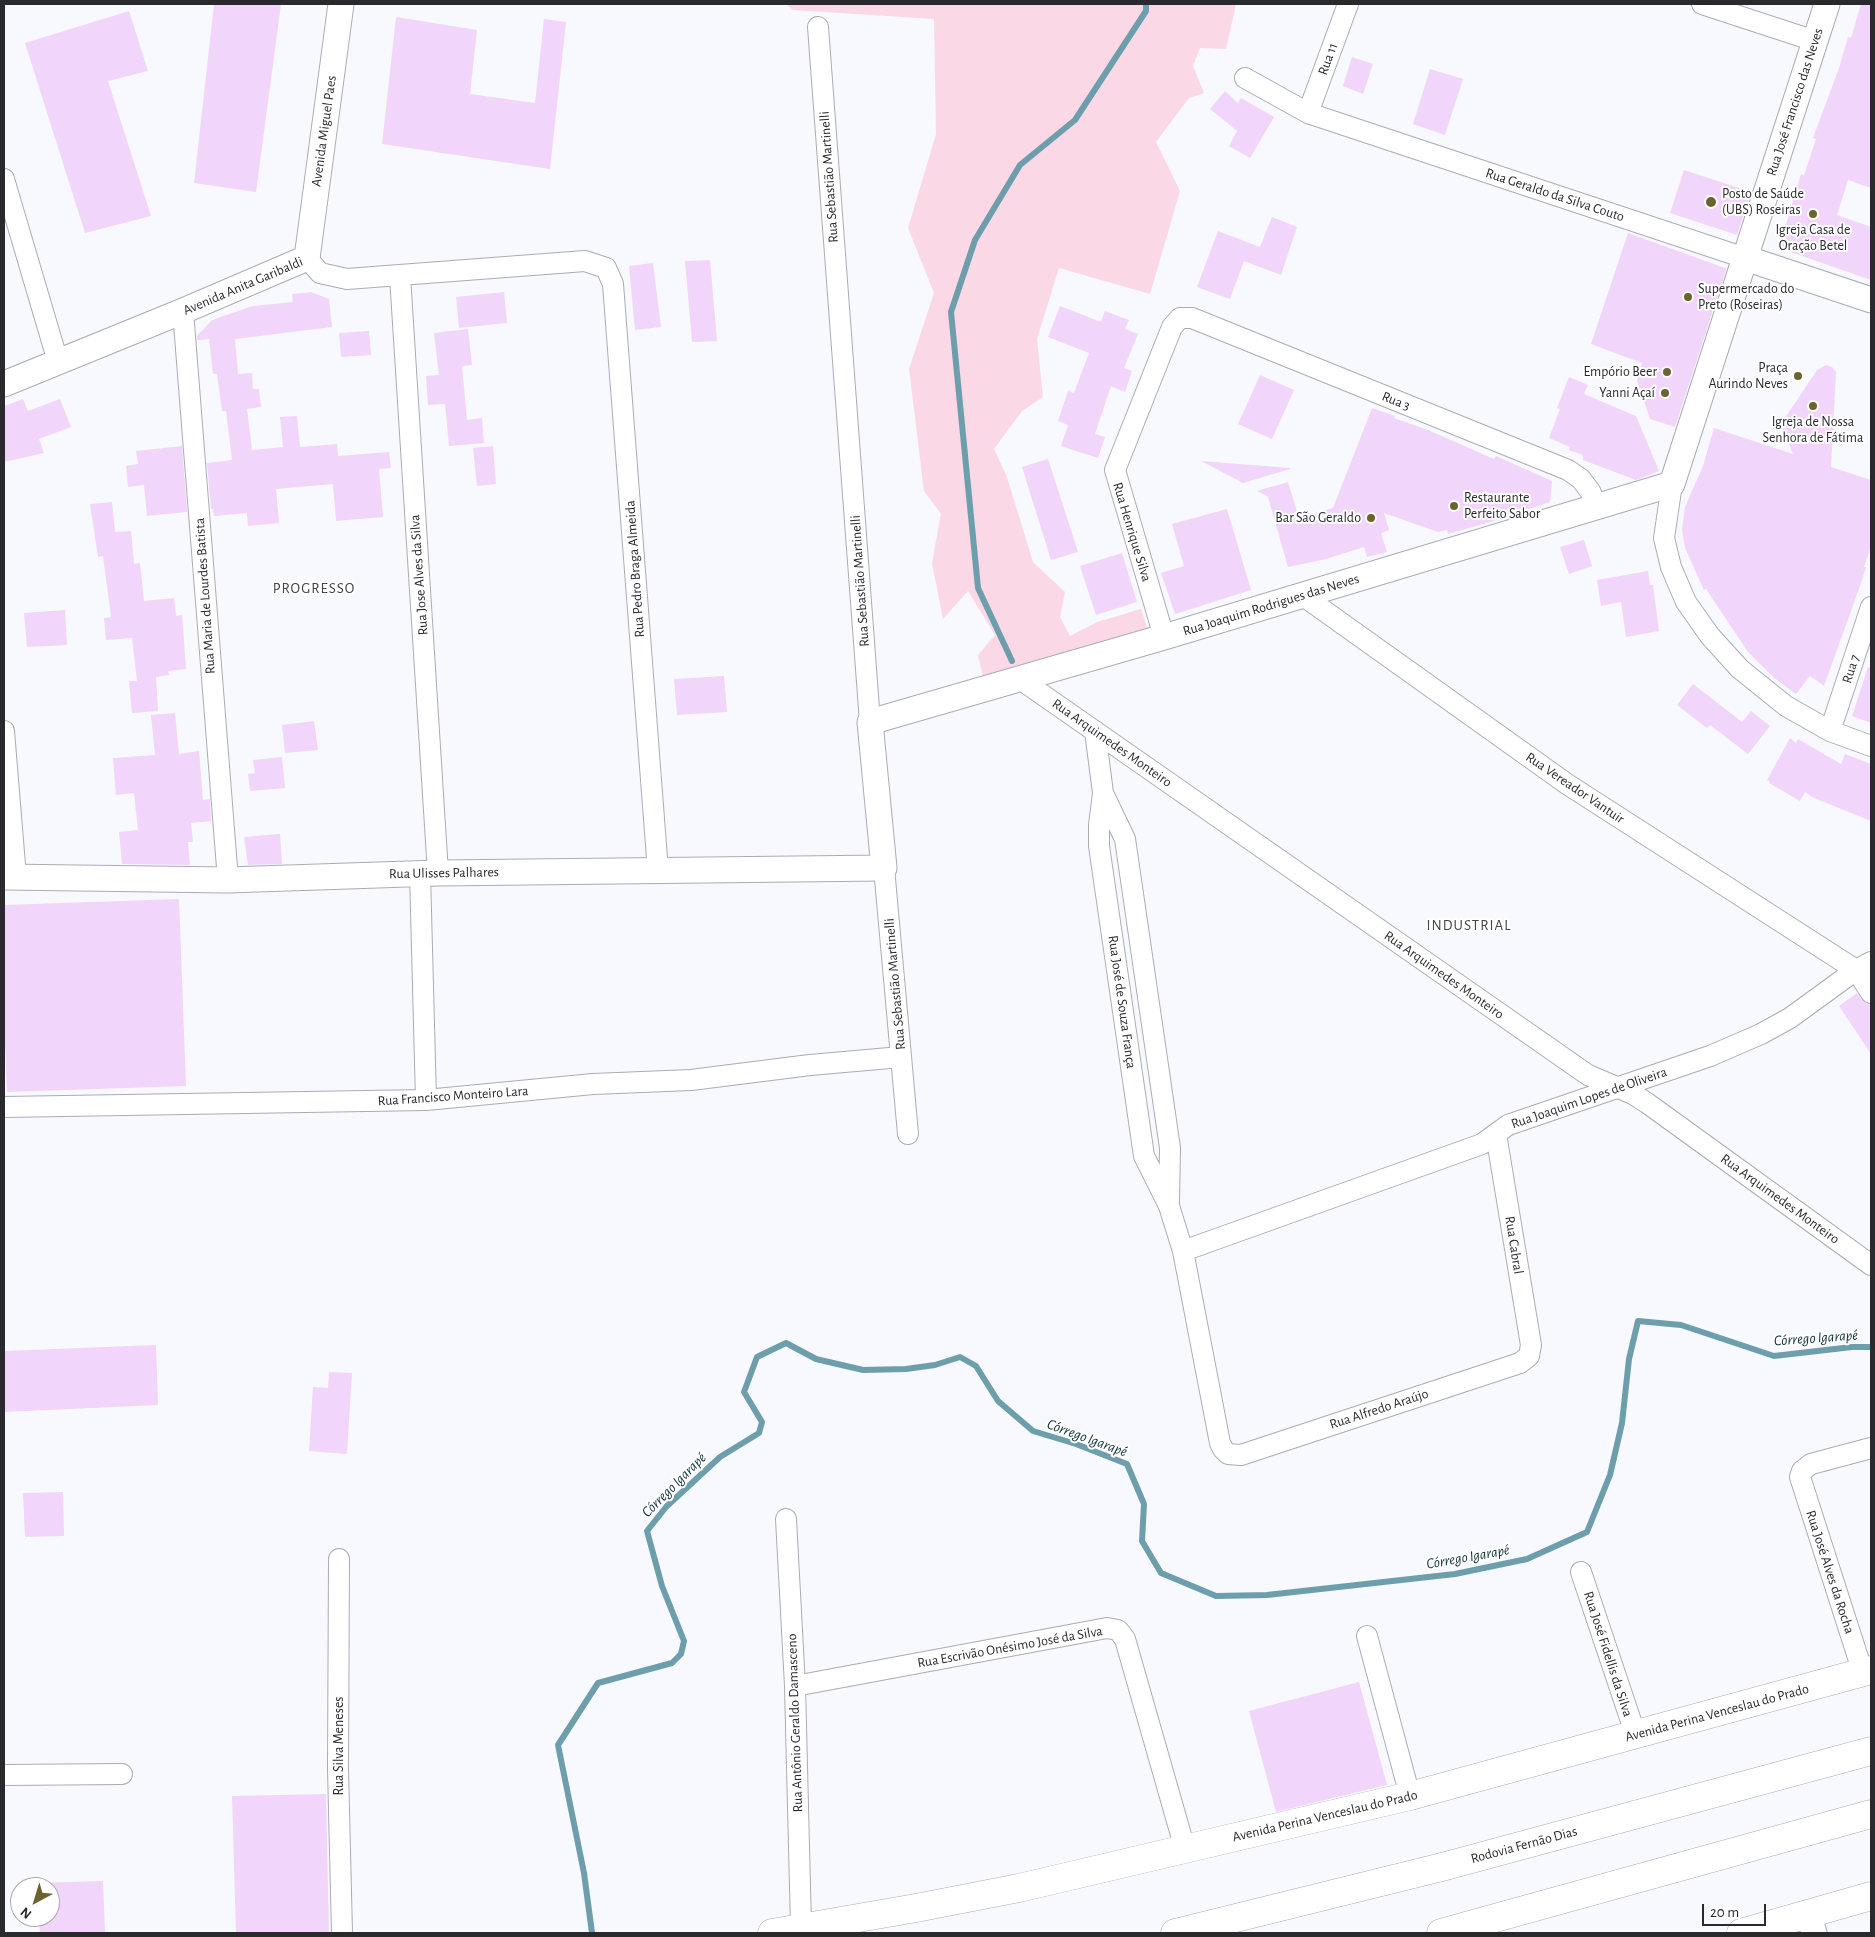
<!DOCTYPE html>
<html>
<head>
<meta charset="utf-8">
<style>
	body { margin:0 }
	#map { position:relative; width:1875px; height:1937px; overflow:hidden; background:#f8f8ff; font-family:"Alegreya Sans",sans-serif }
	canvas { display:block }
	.frame { position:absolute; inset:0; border:5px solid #2a2a2e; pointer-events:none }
	.north { position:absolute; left:10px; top:1877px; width:50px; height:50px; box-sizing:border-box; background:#fff; border:1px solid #aaaaab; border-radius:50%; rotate:219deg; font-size:14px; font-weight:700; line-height:20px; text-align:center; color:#2a2a2e }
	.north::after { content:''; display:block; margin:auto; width:18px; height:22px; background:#6c622e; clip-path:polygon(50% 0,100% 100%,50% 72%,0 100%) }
	.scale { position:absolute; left:1702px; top:1904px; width:64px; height:22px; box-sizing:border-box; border:2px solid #2a2a2e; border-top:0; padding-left:6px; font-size:15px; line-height:18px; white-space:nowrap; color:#2a2a2e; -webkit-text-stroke:4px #fff; paint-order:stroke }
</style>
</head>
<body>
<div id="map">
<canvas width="1875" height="1937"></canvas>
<div class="frame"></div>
<div class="north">N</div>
<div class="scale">20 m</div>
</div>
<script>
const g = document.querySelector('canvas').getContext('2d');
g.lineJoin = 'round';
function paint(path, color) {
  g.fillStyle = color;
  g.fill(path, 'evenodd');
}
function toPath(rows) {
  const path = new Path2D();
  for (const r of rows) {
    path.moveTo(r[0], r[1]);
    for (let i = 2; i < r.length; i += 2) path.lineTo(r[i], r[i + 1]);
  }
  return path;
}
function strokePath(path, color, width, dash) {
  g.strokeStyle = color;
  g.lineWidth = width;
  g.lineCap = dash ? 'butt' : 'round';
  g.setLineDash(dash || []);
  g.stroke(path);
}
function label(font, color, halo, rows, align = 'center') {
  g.font = font + ' "Alegreya Sans",sans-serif';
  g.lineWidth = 4;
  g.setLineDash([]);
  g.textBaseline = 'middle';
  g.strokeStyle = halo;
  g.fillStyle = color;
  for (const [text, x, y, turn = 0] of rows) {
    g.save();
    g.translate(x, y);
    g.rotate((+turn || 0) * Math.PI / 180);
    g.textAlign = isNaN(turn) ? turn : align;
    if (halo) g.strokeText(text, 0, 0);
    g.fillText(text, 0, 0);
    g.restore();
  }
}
paint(toPath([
	[786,4,1236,4,1226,49,1200,48,1193,66,1204,93,1189,98,1156,142,1180,191,1150,294,1059,268,1037,339,1043,397,1022,411,994,449,1007,477,1033,562,1065,592,1060,617,1070,636,1097,622,1141,609,1149,633,984,682,978,655,995,635,968,591,943,619,932,563,941,514,924,491,909,369,934,293,908,228,936,134,934,19,793,10]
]), '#fbd8e5');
strokePath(toPath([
	[1012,661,978,588,951,312,975,240,1020,165,1075,120,1146,11,1146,4],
	[592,1933,584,1873,558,1745,598,1683,672,1663,681,1654,684,1641,662,1586,647,1531,666,1507,720,1457,759,1433,762,1422,744,1392,757,1357,786,1343,816,1359,863,1370,906,1369,935,1365,960,1357,976,1366,998,1401,1033,1431,1076,1444,1127,1464,1144,1504,1142,1541,1161,1573,1216,1596,1267,1595,1455,1574,1527,1559,1587,1532,1610,1475,1622,1423,1629,1359,1638,1321,1681,1325,1774,1356,1852,1347,1871,1347]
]), '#6d9eab', 6);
paint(toPath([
	[214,4,281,4,256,192,194,183],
	[1861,4,1871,4,1871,188,1848,180,1837,215,1871,227,1871,280,1779,248,1801,174,1804,175,1816,139,1813,138,1839,68,1848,37,1851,38],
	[129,11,148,71,108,81,151,216,85,233,25,43],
	[396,17,477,30,470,94,535,103,544,19,566,22,550,169,382,144],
	[1352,57,1373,64,1363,94,1343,86],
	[1430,69,1463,79,1445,135,1413,124],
	[1225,91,1238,103,1241,98,1274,117,1250,158,1229,146,1237,131,1210,109],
	[1684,170,1751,192,1737,235,1670,213],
	[1272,217,1297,227,1281,275,1244,261,1230,299,1197,287,1218,231,1260,247],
	[1628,233,1725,268,1726,270,1675,427,1650,419,1637,381,1642,363,1591,344],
	[710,260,717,341,692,342,685,261],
	[653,263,661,327,635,330,629,266],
	[311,292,329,299,332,327,235,339,238,374,252,373,253,389,259,389,261,407,247,409,252,450,283,447,280,417,297,416,300,447,337,444,338,456,389,452,391,468,379,469,383,517,336,521,333,484,276,489,279,523,248,526,247,513,214,516,213,509,211,509,207,463,232,460,226,411,222,411,217,374,213,374,209,339,197,340,197,336,212,320,253,306,293,302,292,294],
	[504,292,507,323,459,328,456,297],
	[1060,306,1101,322,1105,311,1129,320,1125,329,1138,334,1124,368,1132,371,1125,392,1111,386,1095,434,1105,437,1098,458,1061,446,1068,425,1058,421,1068,391,1074,393,1089,353,1048,337],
	[468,329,472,365,462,366,467,420,482,418,484,443,449,446,445,404,428,405,426,376,439,375,434,333],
	[369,331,371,355,341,357,339,333],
	[1826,365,1832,367,1836,372,1831,467,1871,480,1871,547,1864,567,1866,567,1860,586,1824,686,1810,676,1796,694,1773,677,1748,652,1706,589,1704,590,1685,548,1682,530,1685,507,1703,466,1714,428,1793,454,1781,424,1817,370],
	[1260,375,1294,390,1272,439,1238,424],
	[1569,377,1588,385,1584,394,1636,416,1659,471,1636,480,1583,460,1583,455,1569,450,1570,447,1549,438,1560,409,1557,408],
	[23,399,28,411,60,399,71,427,39,439,44,453,4,462,4,406],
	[1372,408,1395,416,1394,418,1428,430,1494,459,1496,456,1552,481,1550,502,1487,523,1448,534,1447,530,1438,532,1384,513,1389,530,1381,533,1387,552,1367,557,1364,547,1326,559,1288,567,1268,497,1269,497,1257,491,1288,482,1299,518,1333,508],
	[182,446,187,512,147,516,144,485,128,487,126,466,138,464,136,451],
	[493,446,496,484,477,486,473,448],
	[1048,459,1078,552,1051,560,1022,467],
	[1201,461,1290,468,1290,469,1243,483],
	[112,502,115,532,131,531,134,564,140,563,144,601,174,598,176,616,182,615,186,669,168,671,169,675,156,677,158,711,132,713,129,681,137,681,132,638,106,640,104,618,111,617,103,556,98,557,90,504],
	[1227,509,1251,590,1175,614,1161,573,1184,566,1172,524],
	[1584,540,1592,566,1569,574,1560,547],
	[1122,553,1137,602,1096,615,1080,566],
	[1648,571,1650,585,1653,585,1659,631,1626,637,1621,602,1601,606,1597,580],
	[65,610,67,645,27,647,24,613],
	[1868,667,1871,668,1871,723,1852,716],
	[724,676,727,712,677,715,674,679],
	[1693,684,1742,722,1751,711,1770,726,1748,754,1710,725,1707,728,1677,705],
	[175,713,179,754,199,751,203,800,210,799,211,821,191,823,193,842,188,842,190,865,122,864,119,832,138,830,134,793,116,795,113,758,155,755,151,715],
	[314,721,318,750,285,753,282,725],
	[1790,738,1796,743,1798,739,1841,764,1845,754,1871,764,1871,821,1814,798,1805,792,1800,801,1769,783,1770,782,1767,780],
	[282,757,285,788,250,791,248,774,255,773,253,760],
	[280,834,282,864,248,865,244,837],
	[179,899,186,1086,7,1092,4,1021,4,905],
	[1857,993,1865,1003,1871,1005,1871,1054,1839,1006],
	[156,1345,158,1405,4,1412,4,1351],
	[329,1372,352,1373,347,1454,309,1451,313,1387,328,1388],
	[63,1492,64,1536,25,1537,23,1493],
	[1359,1682,1387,1785,1276,1812,1249,1711],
	[326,1794,329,1933,236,1933,232,1796],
	[103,1881,105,1933,40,1933,39,1917,50,1917,50,1887,38,1887,38,1883]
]), '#f2d5fa');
const minor = toPath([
	[1702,4,1815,41],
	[818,27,870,722],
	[1245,78,1308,113,1745,258],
	[1308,113,1348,4],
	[4,179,58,362],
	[307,258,320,273,347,279,585,261,606,268,613,284,658,871],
	[400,276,438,873],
	[183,311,228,880],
	[1672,484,1664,538,1671,567,1686,602,1710,636,1740,669,1786,706,1830,731,1871,746],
	[1302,595,1567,784,1856,970,1871,993],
	[1164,637,1115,470,1172,327,1180,318,1192,318,1568,470,1581,479,1590,491,1597,506],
	[1020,679,1588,1075,1633,1094,1647,1103,1871,1265],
	[4,731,16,877],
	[1095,731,1103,793,1099,825,1099,846,1144,1156,1169,1206,1183,1251,1220,1443,1223,1449,1228,1454,1241,1455,1520,1363,1529,1356,1531,1345,1496,1134],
	[1830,731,1871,607],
	[1103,793,1125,839,1170,1148,1169,1202],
	[884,868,908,1134],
	[420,873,426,1100],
	[4,1107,426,1100,593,1084,691,1080,810,1065,901,1057],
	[1183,1251,1482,1144,1508,1125,1710,1056,1761,1034,1790,1018,1856,970,1871,962],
	[786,1519,795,1686,801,1927],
	[339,1559,338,1769,342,1933],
	[1581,1572,1636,1736],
	[1367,1636,1410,1796],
	[1863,1673,1800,1477,1802,1471,1811,1464,1871,1448],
	[795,1686,1107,1628,1118,1630,1125,1639,1185,1849],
	[4,1775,122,1774]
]);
const tertiary = toPath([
	[1745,258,1871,300],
	[4,384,183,311,307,258,341,4],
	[4,877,228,880,438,873,884,868,870,722,1164,637,1672,484,1827,4],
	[1808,1913,1814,1933]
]);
const primary = toPath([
	[772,1933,916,1908,1019,1888,1410,1796,1871,1670],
	[1741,1933,1871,1896]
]);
const motorway = toPath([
	[1175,1933,1442,1867,1871,1751],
	[1441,1933,1871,1814]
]);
strokePath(minor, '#ababb6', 22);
strokePath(tertiary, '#ababb6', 27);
strokePath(primary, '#ababb6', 29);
strokePath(motorway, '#ababb6', 29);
strokePath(minor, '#fff', 20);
strokePath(tertiary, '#fff', 25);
strokePath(primary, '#fff', 28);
strokePath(motorway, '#fff', 28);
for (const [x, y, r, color] of [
	[1711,202,6,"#6c622e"],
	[1813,214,5,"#6c622e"],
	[1688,297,5,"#6c622e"],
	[1667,372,5,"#6c622e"],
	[1798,376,5,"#6c622e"],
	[1665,393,5,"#6c622e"],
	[1813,406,5,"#6c622e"],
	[1454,506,5,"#6c622e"],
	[1371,518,5,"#6c622e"]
]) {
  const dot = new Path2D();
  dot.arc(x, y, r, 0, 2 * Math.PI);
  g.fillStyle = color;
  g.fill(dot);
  strokePath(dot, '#fff', 2);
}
label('14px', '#2a2a2e', '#fff', [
	["Rua 11",1328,59,-70],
	["Rua José Francisco das Neves",1795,102,-72],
	["Avenida Miguel Paes",324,131,-82],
	["Rua Sebastião Martinelli",829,177,-94],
	["Rua Geraldo da Silva Couto",1555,195,18],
	["Avenida Anita Garibaldi",243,286,-23],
	["Rua 3",1396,401,22],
	["Rua Henrique Silva",1132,532,73],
	["Rua Pedro Braga Almeida",635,569,-94],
	["Rua Jose Alves da Silva",419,575,-94],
	["Rua Sebastião Martinelli",860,581,-94],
	["Rua Maria de Lourdes Batista",205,596,-94],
	["Rua Joaquim Rodrigues das Neves",1271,605,-17],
	["Rua 7",1851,669,-72],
	["Rua Arquimedes Monteiro",1112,743,35],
	["Rua Vereador Vantuir",1575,788,34],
	["Rua Ulisses Palhares",444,873,-1],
	["Rua Arquimedes Monteiro",1444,975,35],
	["Rua Sebastião Martinelli",895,984,-95],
	["Rua José de Souza França",1122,1002,82],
	["Rua Francisco Monteiro Lara",453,1096,-4],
	["Rua Joaquim Lopes de Oliveira",1589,1098,-19],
	["Rua Arquimedes Monteiro",1780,1199,36],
	["Rua Cabral",1514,1245,81],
	["Rua Alfredo Araújo",1379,1409,-18],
	["Rua José Alves da Rocha",1830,1572,72],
	["Rua Escrivão Onésimo José da Silva",1010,1647,-10],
	["Rua José Fidellis da Silva",1608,1654,72],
	["Avenida Perina Venceslau do Prado",1717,1713,-15],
	["Rua Antônio Geraldo Damasceno",795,1723,-92],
	["Rua Silva Meneses",339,1746,-90],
	["Avenida Perina Venceslau do Prado",1325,1816,-13],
	["Rodovia Fernão Dias",1524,1845,-15]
]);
label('14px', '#2a2a2e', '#fff', [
	["Posto de Saúde",1722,194,"left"],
	["(UBS) Roseiras",1722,210,"left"],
	["Igreja Casa de",1813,230,"center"],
	["Oração Betel",1813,246,"center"],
	["Supermercado do",1698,289,"left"],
	["Preto (Roseiras)",1698,305,"left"],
	["Praça",1788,368],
	["Aurindo Neves",1788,384],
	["Empório Beer",1657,372],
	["Yanni Açaí",1655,393],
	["Igreja de Nossa",1813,422,"center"],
	["Senhora de Fátima",1813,438,"center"],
	["Restaurante",1464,498,"left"],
	["Perfeito Sabor",1464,514,"left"],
	["Bar São Geraldo",1361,518]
], 'right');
g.letterSpacing = '1px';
label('15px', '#44444d', '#fff', [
	["PROGRESSO",314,588],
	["INDUSTRIAL",1469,925]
]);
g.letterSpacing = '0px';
label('italic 15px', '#10333a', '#fff', [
	["Córrego Igarapé",1816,1338,-4],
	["Córrego Igarapé",1087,1438,20],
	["Córrego Igarapé",674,1485,-45],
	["Córrego Igarapé",1468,1557,-10]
]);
</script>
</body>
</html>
